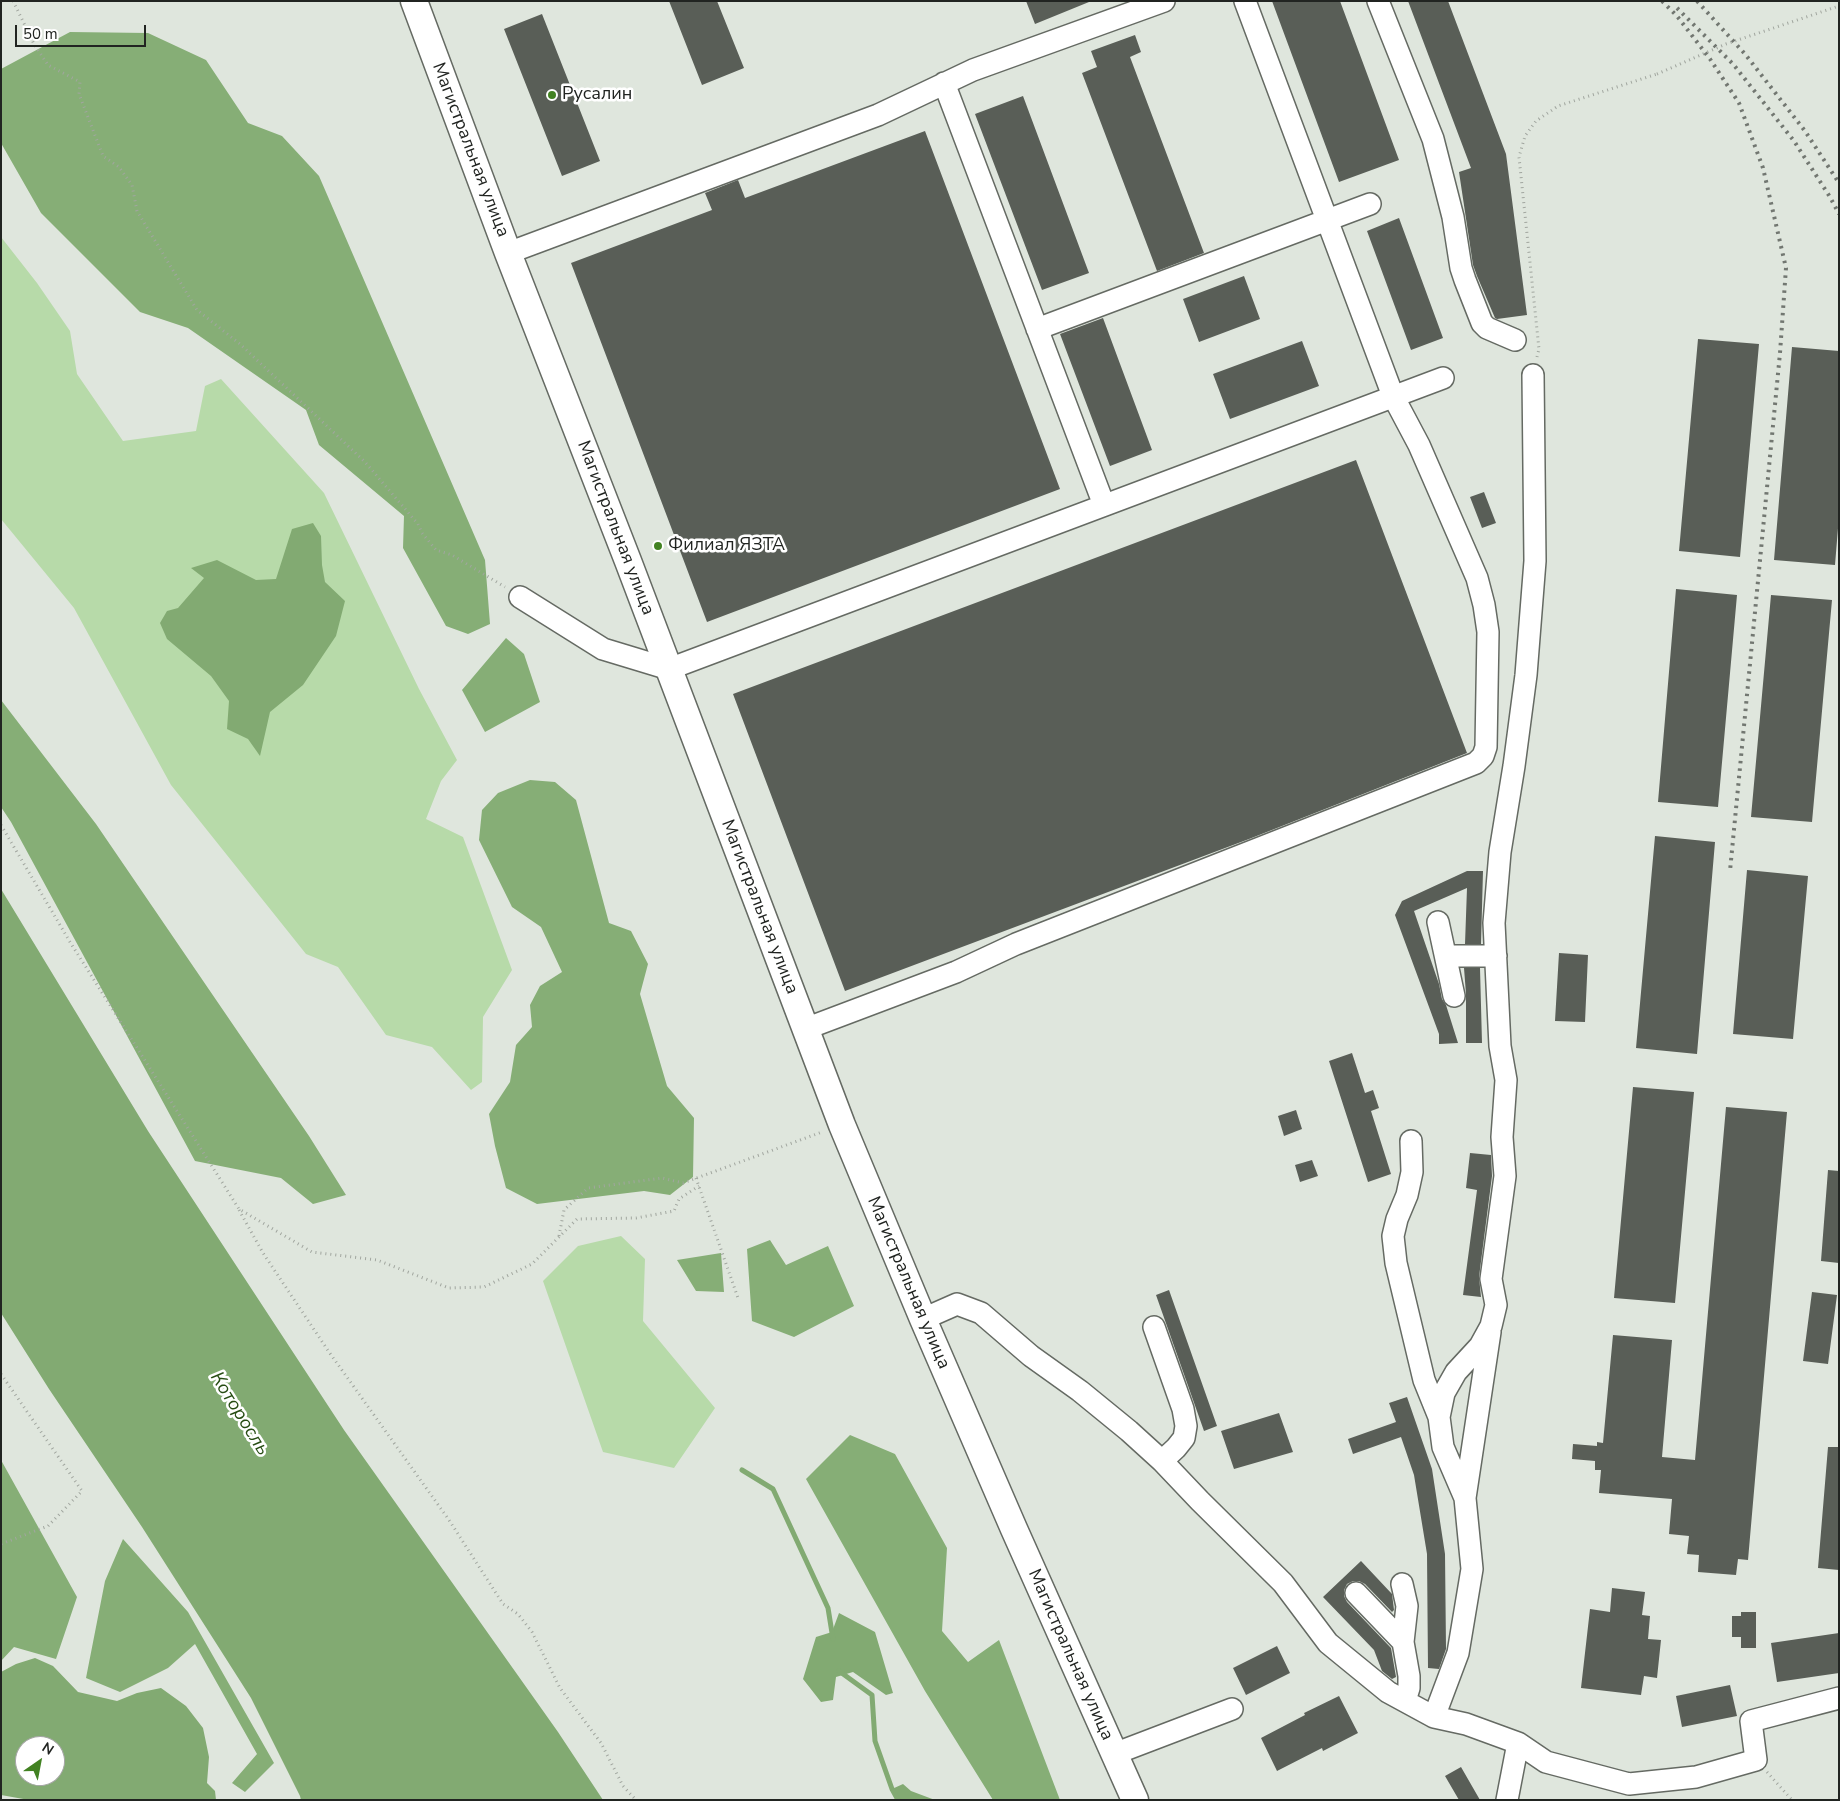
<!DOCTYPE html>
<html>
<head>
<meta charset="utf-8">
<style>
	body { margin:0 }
	#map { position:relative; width:1840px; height:1801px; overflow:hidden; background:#dfe6dd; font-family:"Nunito Sans",sans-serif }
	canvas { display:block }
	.frame { position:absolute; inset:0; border:2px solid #212421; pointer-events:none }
	.north { position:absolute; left:15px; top:1736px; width:50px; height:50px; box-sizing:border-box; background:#fff; border:1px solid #a6a7a6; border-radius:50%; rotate:33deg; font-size:14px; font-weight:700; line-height:20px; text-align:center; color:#212421 }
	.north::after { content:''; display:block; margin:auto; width:18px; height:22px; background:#428222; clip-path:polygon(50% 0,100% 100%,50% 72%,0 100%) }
	.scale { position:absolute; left:15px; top:25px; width:131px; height:22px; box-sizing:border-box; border:2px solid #212421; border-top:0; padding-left:6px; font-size:15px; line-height:18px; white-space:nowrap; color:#212421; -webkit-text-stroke:4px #fff; paint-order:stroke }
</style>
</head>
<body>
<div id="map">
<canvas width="1840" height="1801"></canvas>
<div class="frame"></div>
<div class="north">N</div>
<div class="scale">50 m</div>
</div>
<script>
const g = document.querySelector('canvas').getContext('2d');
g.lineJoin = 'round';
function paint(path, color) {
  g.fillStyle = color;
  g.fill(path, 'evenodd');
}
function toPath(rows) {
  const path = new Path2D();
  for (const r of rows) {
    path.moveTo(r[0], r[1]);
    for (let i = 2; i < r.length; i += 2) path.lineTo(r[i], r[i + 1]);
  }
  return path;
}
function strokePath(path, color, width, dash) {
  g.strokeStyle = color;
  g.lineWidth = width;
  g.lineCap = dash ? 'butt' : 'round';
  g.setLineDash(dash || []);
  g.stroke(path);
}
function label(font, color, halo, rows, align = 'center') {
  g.font = font + ' "Nunito Sans",sans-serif';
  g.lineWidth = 5;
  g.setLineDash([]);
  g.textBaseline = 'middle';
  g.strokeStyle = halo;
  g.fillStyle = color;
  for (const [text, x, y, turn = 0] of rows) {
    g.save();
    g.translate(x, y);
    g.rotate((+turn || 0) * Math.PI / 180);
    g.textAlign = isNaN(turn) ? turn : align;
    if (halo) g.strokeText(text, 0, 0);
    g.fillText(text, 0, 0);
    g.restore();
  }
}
paint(toPath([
	[1,237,37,283,70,331,77,374,123,441,196,431,205,386,221,379,324,493,419,689,457,760,441,781,426,819,463,837,512,970,483,1017,482,1082,471,1090,432,1047,386,1035,338,967,306,954,171,785,74,608,1,519],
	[621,1236,645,1259,643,1321,715,1408,674,1468,603,1452,543,1281,578,1246]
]), '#b7daa9');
paint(toPath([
	[70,32,148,33,206,60,248,123,282,136,319,176,485,560,490,624,468,634,446,626,403,548,404,516,319,445,306,410,188,328,140,312,41,213,1,143,1,69],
	[506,638,524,654,540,702,485,732,462,690],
	[1,700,96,824,309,1136,346,1195,313,1204,281,1178,195,1161,11,822,1,807],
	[530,780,555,782,576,800,609,923,631,931,648,964,640,994,667,1086,694,1118,693,1177,670,1195,644,1191,537,1204,506,1188,495,1146,489,1114,510,1082,516,1045,532,1027,530,1005,540,986,562,972,541,927,512,907,479,840,482,810,498,793],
	[770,1240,786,1265,828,1246,854,1306,794,1337,752,1321,747,1249],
	[721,1253,724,1292,696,1291,677,1260],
	[850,1435,895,1454,947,1548,942,1631,968,1662,999,1640,1060,1800,993,1800,925,1691,806,1479],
	[1,1460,77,1597,56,1659,14,1647,1,1661],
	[123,1539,188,1612,274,1763,245,1792,232,1783,257,1754,195,1644,168,1668,120,1692,86,1678,105,1581]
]), '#86ae76');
paint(toPath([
	[313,523,321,536,322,565,325,582,345,601,336,636,303,685,270,712,260,756,248,739,227,729,229,701,211,676,167,639,160,623,167,611,178,608,204,578,191,568,217,560,256,580,276,579,292,529],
	[1,889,148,1131,344,1430,558,1732,603,1800,301,1800,300,1796,251,1698,142,1527,49,1389,1,1313],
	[839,1613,875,1632,893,1693,886,1695,853,1672,836,1677,833,1700,821,1702,803,1679,816,1637,832,1632],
	[35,1658,53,1666,78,1692,117,1701,137,1693,161,1688,186,1706,203,1728,209,1757,207,1783,215,1791,216,1800,29,1800,1,1795,1,1672,16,1664],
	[25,1746,55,1746,55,1776,25,1776],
	[903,1784,911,1791,935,1800,898,1800,892,1789]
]), '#82aa72');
strokePath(toPath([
	[742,1470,773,1489,828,1608,833,1639],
	[839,1671,872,1695,875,1741,892,1789,898,1800]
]), '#82aa72', 5);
paint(toPath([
	[669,1,717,1,744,68,702,85],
	[1026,1,1089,1,1089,2,1035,24],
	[1272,1,1340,1,1399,160,1339,182],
	[1408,1,1448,1,1506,154,1527,315,1497,319,1495,318,1477,276,1473,265,1459,172,1471,168],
	[542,14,600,161,562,176,504,29],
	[1135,35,1141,52,1130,57,1204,253,1157,271,1082,73,1097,67,1091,51],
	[1023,96,1089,273,1042,290,975,114],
	[925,131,1060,489,707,622,571,263,712,210,705,193,738,180,745,198],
	[1399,218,1443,338,1411,350,1367,231],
	[1244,276,1260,319,1199,342,1183,299],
	[1103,318,1152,450,1110,466,1060,334],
	[1698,339,1759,344,1740,557,1679,551],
	[1302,341,1319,386,1230,419,1213,374],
	[1792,347,1839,351,1839,516,1835,565,1774,560],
	[1356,460,1467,753,1249,839,845,991,733,694],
	[1484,492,1496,523,1482,528,1470,497],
	[1676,589,1737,595,1718,807,1658,802],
	[1771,595,1832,600,1812,822,1751,817],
	[1655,836,1715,842,1697,1054,1636,1048],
	[1747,870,1808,876,1793,1039,1733,1034],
	[1467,871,1483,871,1481,944,1465,944,1467,888,1414,911,1439,984,1442,999,1446,1005,1458,1043,1439,1044,1439,1034,1395,915,1402,901],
	[1559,953,1588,955,1585,1022,1555,1021],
	[1464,968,1480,968,1482,1043,1466,1043,1466,994],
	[1352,1053,1365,1093,1373,1090,1379,1108,1371,1111,1391,1174,1368,1182,1329,1061],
	[1633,1087,1694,1092,1675,1303,1614,1298],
	[1726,1107,1787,1112,1748,1560,1738,1559,1736,1575,1698,1572,1699,1555,1687,1554,1689,1536,1669,1534,1672,1499,1599,1493,1601,1470,1595,1470,1595,1461,1572,1459,1573,1444,1597,1446,1597,1442,1603,1443,1613,1335,1672,1340,1662,1457,1695,1460],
	[1296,1110,1302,1129,1284,1136,1278,1116],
	[1470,1153,1491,1155,1492,1176,1479,1277,1481,1297,1463,1295,1477,1190,1466,1188],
	[1312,1160,1318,1176,1300,1182,1295,1165],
	[1828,1170,1839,1171,1839,1263,1821,1261],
	[1169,1290,1217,1426,1204,1431,1156,1295],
	[1812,1292,1837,1295,1828,1364,1803,1361],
	[1407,1397,1432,1469,1445,1554,1446,1649,1439,1669,1428,1668,1427,1554,1414,1475,1401,1437,1353,1454,1348,1439,1396,1422,1389,1403],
	[1279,1413,1293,1452,1234,1469,1221,1431],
	[1828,1447,1839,1447,1839,1570,1818,1568],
	[1361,1561,1392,1594,1394,1610,1392,1612,1365,1584,1359,1581,1353,1581,1347,1584,1344,1590,1344,1596,1347,1602,1391,1648,1396,1677,1392,1679,1382,1671,1374,1650,1323,1597],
	[1612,1588,1645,1592,1642,1615,1650,1616,1648,1639,1661,1640,1657,1678,1644,1676,1641,1695,1581,1688,1590,1609,1610,1612],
	[1741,1612,1756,1612,1756,1648,1741,1648,1741,1637,1732,1637,1732,1616,1741,1616],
	[1839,1633,1839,1673,1777,1682,1771,1643],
	[1277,1646,1290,1673,1246,1695,1233,1668],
	[1730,1685,1737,1716,1682,1727,1676,1696],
	[1339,1696,1358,1733,1323,1751,1322,1748,1277,1771,1261,1738,1305,1715,1304,1713],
	[1461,1767,1480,1800,1459,1800,1445,1776]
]), '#595e57');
const minor = toPath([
	[1378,1,1433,139,1453,217,1461,268,1465,280,1482,323,1487,328,1515,340],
	[944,83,1104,505],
	[508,253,878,115,973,70,1164,1],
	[1037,329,1370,204],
	[520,597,603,649,669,669,1443,378],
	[1438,922,1454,996],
	[1446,956,1496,956],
	[805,1029,956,972,1016,944,1476,763,1483,756,1486,747,1488,632,1484,605,1477,578,1419,445,1393,396,1245,1],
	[1411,1141,1412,1172,1407,1195,1397,1219,1393,1236,1396,1263,1424,1380,1439,1417],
	[923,1319,957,1304,981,1313,1031,1356,1080,1391,1129,1431,1162,1461,1200,1501,1283,1583,1328,1643,1388,1692,1434,1717,1466,1724,1518,1743,1546,1762,1629,1784,1696,1777,1756,1760,1751,1721,1839,1698],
	[1154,1327,1183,1409,1186,1426,1184,1438,1176,1448,1162,1461],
	[1465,1498,1490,1332],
	[1402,1584,1407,1606,1403,1642,1409,1676,1409,1688,1405,1701],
	[1356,1593,1403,1642],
	[1434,1717,1458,1653,1472,1569,1465,1498,1443,1447,1439,1417,1444,1393,1456,1372,1480,1346,1491,1326,1496,1305,1491,1279,1505,1176,1502,1137,1506,1080,1500,1046,1494,923,1500,852,1514,766,1526,675,1535,561,1533,375],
	[1114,1754,1232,1709],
	[1507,1800,1518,1743]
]);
const major = toPath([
	[414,1,508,253,628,561,842,1125,923,1319,1014,1529,1135,1800]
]);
strokePath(minor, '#656a63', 24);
strokePath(major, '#656a63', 29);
strokePath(toPath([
	[13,1,34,44,48,65,80,82,79,94,103,156,119,167,132,185,137,211,197,310,240,344,365,462,418,524,422,533,436,550,452,555,505,587],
	[1537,357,1539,349,1519,157,1525,136,1536,121,1558,106,1657,74],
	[1,825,70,942,239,1209,312,1252,377,1260,449,1288,484,1287,532,1264,577,1219,636,1218,674,1211,679,1199,699,1186],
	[696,1178,738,1298],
	[239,1210,263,1253,329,1352,449,1520,503,1604,518,1614,532,1632,560,1688,601,1743,623,1786,636,1800],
	[559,1236,564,1210,588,1188,662,1178,683,1183,822,1132],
	[1,1374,82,1491,48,1526,1,1544],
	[1767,1772,1792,1800]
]), '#a1a69f', 3, [1, 4]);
strokePath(minor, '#fff', 21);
strokePath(major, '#fff', 26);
strokePath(toPath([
	[1662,1,1677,16,1710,59,1739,103,1763,168,1786,268,1780,353,1730,871],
	[1697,1,1745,54,1805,131,1839,183],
	[1677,8,1733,64,1794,141,1830,197,1839,214]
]), '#727771', 4, [2.5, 5]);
strokePath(toPath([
	[1657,74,1726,44,1839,6]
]), '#a1a69f', 3, [1, 4]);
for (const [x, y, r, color] of [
	[552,95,5,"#428222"],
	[658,546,5,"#428222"]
]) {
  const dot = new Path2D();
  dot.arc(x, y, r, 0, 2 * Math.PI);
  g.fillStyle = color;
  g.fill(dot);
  strokePath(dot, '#fff', 2);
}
label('18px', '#212421', '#fff', [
	["Русалин",562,95],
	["Филиал ЯЗТА",668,546]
], 'left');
label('18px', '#212421', '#fff', [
	["Магистральная улица",470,150,69],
	["Магистральная улица",615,528,69],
	["Магистральная улица",759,907,69],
	["Магистральная улица",908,1283,67],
	["Магистральная улица",1070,1655,66]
]);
label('italic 19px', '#274d14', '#fff', [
	["Которосль",239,1414,58]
]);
</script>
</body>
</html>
